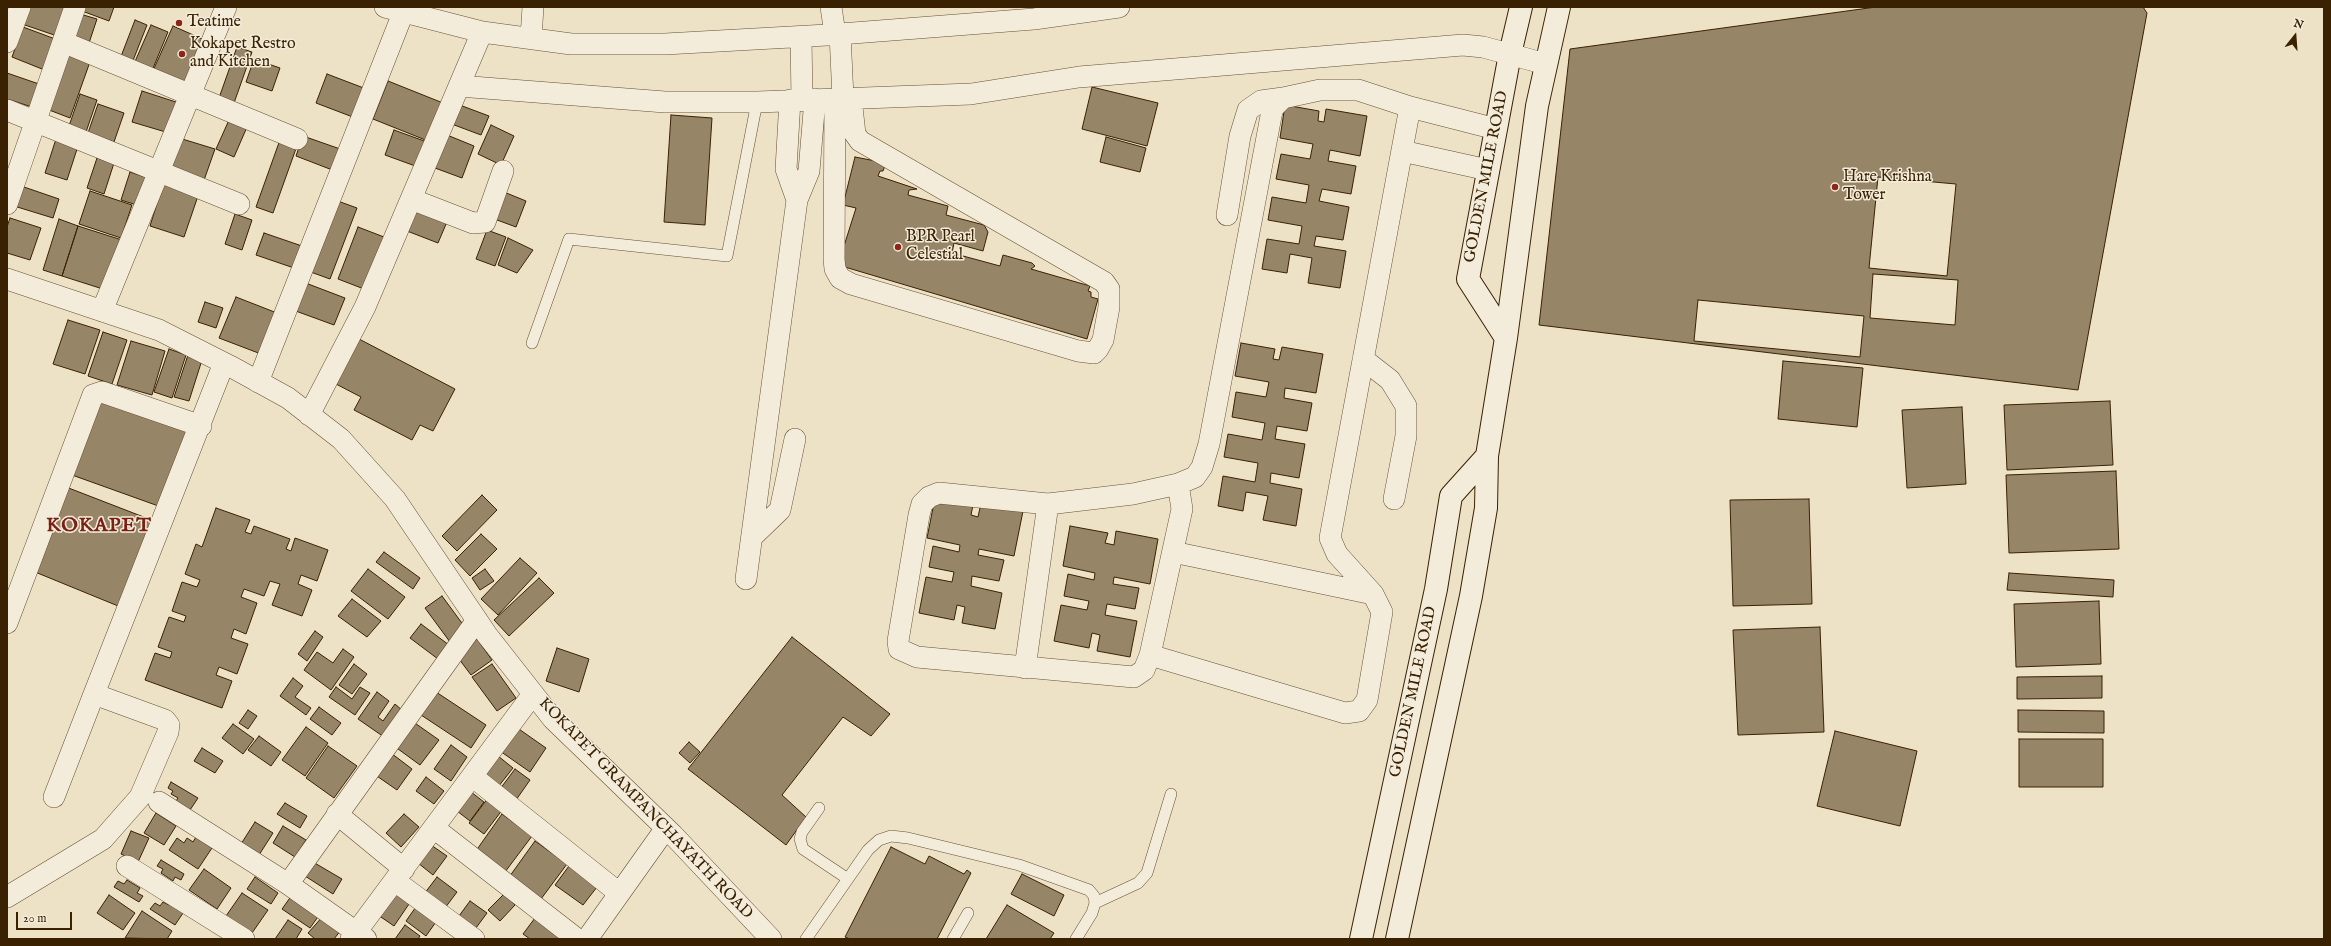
<!DOCTYPE html>
<html>
<head>
<meta charset="utf-8">
<style>
	body { margin:0 }
	#map { position:relative; width:2331px; height:946px; overflow:hidden; background:#ede2c6; font-family:"IM FELL English",serif }
	canvas { display:block }
	.frame { position:absolute; inset:0; border:8px solid #3a2102; pointer-events:none }
	.north { position:absolute; left:2275px; top:16px; width:40px; height:40px; -webkit-text-stroke:3px #f3ecda; paint-order:stroke; rotate:17deg; font-size:11px; font-weight:700; line-height:16px; text-align:center; color:#3a2102 }
	.north::after { content:''; display:block; margin:auto; width:14px; height:18px; background:#3a2102; clip-path:polygon(50% 0,100% 100%,50% 72%,0 100%) }
	.scale { position:absolute; left:16px; top:912px; width:56px; height:18px; box-sizing:border-box; border:2px solid #3a2102; border-top:0; padding-left:5px; font-size:12px; line-height:14px; white-space:nowrap; color:#3a2102; -webkit-text-stroke:3px #f3ecda; paint-order:stroke }
</style>
</head>
<body>
<div id="map">
<canvas width="2331" height="946"></canvas>
<div class="frame"></div>
<div class="north">N</div>
<div class="scale">20 m</div>
</div>
<script>
const g = document.querySelector('canvas').getContext('2d');
g.lineJoin = 'round';
function paint(path, color) {
  g.fillStyle = color;
  g.fill(path, 'evenodd');
}
function toPath(rows) {
  const path = new Path2D();
  for (const r of rows) {
    path.moveTo(r[0], r[1]);
    for (let i = 2; i < r.length; i += 2) path.lineTo(r[i], r[i + 1]);
  }
  return path;
}
function strokePath(path, color, width, dash) {
  g.strokeStyle = color;
  g.lineWidth = width;
  g.lineCap = dash ? 'butt' : 'round';
  g.setLineDash(dash || []);
  g.stroke(path);
}
function label(font, color, halo, rows, align = 'center') {
  g.font = font + ' "IM FELL English",serif';
  g.lineWidth = 3;
  g.setLineDash([]);
  g.textBaseline = 'middle';
  g.strokeStyle = halo;
  g.fillStyle = color;
  for (const [text, x, y, turn = 0] of rows) {
    g.save();
    g.translate(x, y);
    g.rotate((+turn || 0) * Math.PI / 180);
    g.textAlign = isNaN(turn) ? turn : align;
    if (halo) g.strokeText(text, 0, 0);
    g.fillText(text, 0, 0);
    g.restore();
  }
}
const building = toPath([
	[28,7,67,7,57,36,22,24,28,7],
	[84,7,114,7,109,21,82,11,84,7],
	[1876,7,2143,7,2147,13,2078,390,1539,325,1570,49,1876,7],
	[80,14,97,19,88,46,72,40,80,14],
	[135,20,147,25,132,63,120,59,135,20],
	[151,25,168,32,151,73,133,66,151,25],
	[173,26,209,42,189,89,152,73,173,26],
	[23,27,58,40,47,71,12,57,23,27],
	[237,47,252,52,234,103,219,98,237,47],
	[66,50,91,59,70,118,44,108,66,50],
	[254,59,280,68,272,91,246,82,254,59],
	[7,73,39,84,32,107,7,99,7,73],
	[327,74,369,90,358,119,316,103,327,74],
	[388,81,443,103,428,141,373,119,388,81],
	[1092,87,1158,103,1147,146,1082,129,1092,87],
	[142,91,179,103,169,133,132,122,142,91],
	[80,94,97,100,86,132,69,126,80,94],
	[98,104,124,113,114,142,88,133,98,104],
	[457,104,489,116,481,135,449,123,457,104],
	[1285,105,1319,111,1318,121,1324,122,1326,109,1367,116,1360,156,1330,150,1328,161,1356,166,1351,194,1322,189,1319,201,1349,207,1343,240,1316,236,1314,246,1346,251,1340,288,1308,283,1312,258,1290,254,1287,273,1262,269,1267,239,1299,244,1302,226,1268,220,1272,197,1306,203,1309,185,1276,179,1281,154,1310,159,1313,144,1280,138,1285,105],
	[671,115,712,118,705,225,664,222,671,115],
	[229,120,247,127,234,157,216,149,229,120],
	[491,125,514,136,501,165,478,154,491,125],
	[394,130,427,142,418,167,385,155,394,130],
	[447,135,474,146,462,178,435,168,447,135],
	[303,136,343,150,335,171,296,156,303,136],
	[281,137,298,143,273,213,256,207,281,137],
	[1106,137,1146,148,1140,172,1100,162,1106,137],
	[179,138,215,149,203,183,168,172,179,138],
	[56,139,78,146,67,180,45,173,56,139],
	[855,157,886,163,883,171,880,171,878,176,917,189,909,190,908,195,948,206,946,215,984,225,988,232,983,251,954,243,952,253,1000,266,1003,255,1032,263,1035,266,1031,269,1090,286,1088,291,1091,292,1091,297,1098,299,1087,339,838,265,856,208,843,205,855,157],
	[97,158,114,163,104,194,87,188,97,158],
	[130,172,151,179,143,207,121,200,130,172],
	[1878,177,1956,184,1947,276,1869,268,1878,177],
	[164,181,199,193,184,237,150,226,164,181],
	[21,186,59,199,53,218,14,206,21,186],
	[499,190,526,201,516,227,489,217,499,190],
	[90,191,132,205,121,238,79,224,90,191],
	[335,200,357,208,330,279,308,271,335,200],
	[418,205,449,217,438,243,407,231,418,205],
	[235,214,252,220,242,250,225,244,235,214],
	[10,218,41,228,30,260,7,253,7,227,10,218],
	[59,219,78,226,62,276,43,270,59,219],
	[78,226,122,240,106,290,62,276,78,226],
	[358,227,384,237,364,289,338,279,358,227],
	[487,230,506,237,495,266,476,259,487,230],
	[264,233,302,246,294,268,256,255,264,233],
	[508,238,533,250,517,273,498,265,508,238],
	[1873,274,1958,280,1955,325,1870,318,1873,274],
	[303,282,345,298,334,325,293,310,303,282],
	[236,297,277,313,261,354,219,338,236,297],
	[1698,300,1864,316,1860,357,1694,341,1698,300],
	[205,302,223,308,216,328,198,322,205,302],
	[68,320,100,330,85,374,53,364,68,320],
	[103,332,127,340,112,384,88,376,103,332],
	[359,339,455,389,433,431,420,425,412,440,354,410,361,397,336,384,359,339],
	[131,341,165,351,152,395,117,385,131,341],
	[1241,343,1275,349,1273,359,1279,360,1282,347,1323,354,1316,393,1285,388,1284,398,1312,403,1307,431,1277,426,1275,439,1305,444,1299,478,1271,473,1270,483,1302,489,1296,526,1263,520,1268,496,1246,492,1243,511,1218,506,1223,476,1255,482,1258,463,1224,457,1228,434,1262,440,1265,423,1232,417,1236,392,1266,397,1269,382,1235,376,1241,343],
	[169,349,186,355,172,398,154,392,169,349],
	[188,355,202,360,189,401,174,397,188,355],
	[1783,361,1863,368,1857,427,1778,419,1783,361],
	[101,395,193,428,164,508,72,475,101,395],
	[2110,401,2113,465,2007,470,2004,405,2110,401],
	[1962,407,1966,484,1907,488,1902,410,1962,407],
	[2116,471,2119,549,2009,553,2006,475,2116,471],
	[66,487,154,521,123,608,35,572,66,487],
	[482,495,497,510,457,551,442,536,482,495],
	[935,498,973,505,971,515,978,517,981,503,1023,511,1014,556,979,549,978,555,1004,560,999,581,972,576,971,586,1002,593,995,629,962,623,965,607,957,605,954,620,919,613,926,577,952,582,954,572,929,567,933,546,959,552,960,545,927,538,935,498],
	[1809,499,1812,604,1733,606,1730,500,1809,499],
	[216,508,250,520,245,532,251,534,254,526,290,539,286,549,291,551,295,538,328,550,317,581,301,575,298,584,312,590,302,616,272,605,280,584,270,581,264,596,244,589,241,597,257,603,246,634,234,629,231,638,248,644,237,674,219,667,216,675,232,681,222,708,145,680,155,653,170,658,172,652,158,647,169,617,184,622,186,616,172,611,182,582,197,587,200,580,185,574,196,544,202,547,216,508],
	[1070,526,1108,533,1105,543,1114,545,1116,531,1158,539,1150,584,1114,577,1113,584,1139,588,1135,609,1107,604,1105,615,1137,621,1130,657,1097,651,1100,635,1092,633,1089,648,1054,641,1061,605,1087,610,1089,601,1064,596,1068,574,1094,580,1095,573,1063,566,1070,526],
	[481,534,497,549,470,576,455,560,481,534],
	[384,552,420,578,413,589,376,562,384,552],
	[520,558,537,573,498,615,481,599,520,558],
	[368,569,405,597,388,619,351,591,368,569],
	[485,569,494,581,480,590,472,578,485,569],
	[2009,573,2114,580,2113,597,2007,590,2009,573],
	[539,578,554,593,509,636,494,620,539,578],
	[442,596,467,630,450,642,425,608,442,596],
	[352,599,381,621,367,637,338,616,352,599],
	[2099,601,2101,664,2016,667,2014,604,2099,601],
	[421,624,449,645,438,659,410,638,421,624],
	[1820,627,1824,732,1738,735,1733,630,1820,627],
	[315,631,323,637,307,661,298,654,315,631],
	[792,637,890,714,871,736,843,717,782,795,806,817,786,845,688,769,792,637],
	[477,639,492,660,471,675,456,655,477,639],
	[557,648,589,659,579,692,546,681,557,648],
	[343,649,354,657,331,690,304,670,317,652,333,663,343,649],
	[354,664,367,674,352,694,339,685,354,664],
	[492,664,516,698,497,711,472,677,492,664],
	[2102,676,2102,698,2017,699,2017,677,2102,676],
	[293,678,303,686,295,697,311,708,306,715,280,696,293,678],
	[336,687,352,699,360,687,370,693,355,715,329,697,336,687],
	[433,690,486,725,471,748,418,713,433,690],
	[377,692,389,701,378,717,383,721,395,704,403,711,384,737,358,719,377,692],
	[319,707,341,723,332,735,310,719,319,707],
	[248,710,257,716,248,729,239,723,248,710],
	[2018,710,2104,711,2104,733,2018,732,2018,710],
	[412,721,439,740,420,765,394,746,412,721],
	[233,724,254,739,243,754,222,738,233,724],
	[306,727,328,743,305,776,282,760,306,727],
	[516,727,546,748,530,772,500,751,516,727],
	[1835,731,1917,751,1900,826,1817,806,1835,731],
	[259,736,281,752,271,766,248,750,259,736],
	[2019,739,2103,739,2103,787,2019,787,2019,739],
	[689,742,700,752,690,763,679,753,689,742],
	[451,745,467,757,451,781,434,769,451,745],
	[328,746,357,766,334,798,306,778,328,746],
	[202,748,223,761,215,773,194,761,202,748],
	[387,750,412,769,397,790,371,772,387,750],
	[498,756,513,768,498,787,483,775,498,756],
	[515,769,530,780,516,800,500,789,515,769],
	[426,777,444,791,434,804,416,791,426,777],
	[171,782,198,798,188,813,174,804,178,798,171,794,173,791,168,788,171,782],
	[471,792,484,802,470,821,457,811,471,792],
	[488,798,503,809,484,834,469,823,488,798],
	[285,803,307,816,300,828,277,814,285,803],
	[156,813,176,826,164,845,144,833,156,813],
	[404,814,419,827,401,847,386,833,404,814],
	[502,814,532,836,502,876,473,855,502,814],
	[255,822,273,833,259,855,241,844,255,822],
	[283,826,306,840,295,857,273,843,283,826],
	[131,831,149,838,138,862,121,854,131,831],
	[196,837,212,848,198,869,169,850,177,838,184,843,187,838,193,842,196,837],
	[535,841,567,864,538,903,507,880,535,841],
	[431,845,447,856,433,875,418,863,431,845],
	[891,847,925,864,929,856,964,874,967,870,971,873,937,939,850,939,845,937,891,847],
	[161,860,184,874,181,880,175,877,173,881,161,873,163,869,157,866,161,860],
	[313,862,342,879,333,894,305,876,313,862],
	[569,866,597,887,583,905,555,885,569,866],
	[204,869,231,888,217,909,189,890,204,869],
	[1022,874,1064,895,1054,916,1011,894,1022,874],
	[255,877,278,893,271,904,247,889,255,877],
	[437,877,457,892,442,912,421,898,437,877],
	[127,880,140,888,137,893,143,896,139,902,114,887,118,881,124,884,127,880],
	[242,893,268,910,252,933,226,916,242,893],
	[394,893,409,904,394,926,378,915,394,893],
	[504,894,515,905,500,921,488,910,504,894],
	[109,895,135,913,123,930,97,913,109,895],
	[292,895,320,914,310,928,282,909,292,895],
	[173,898,187,907,175,925,150,909,155,903,160,906,163,902,169,905,173,898],
	[470,901,487,913,473,932,456,920,470,901],
	[418,904,438,919,426,936,406,921,418,904],
	[1007,905,1054,933,1050,939,986,939,1007,905],
	[142,911,172,931,167,939,125,938,142,911],
	[324,915,341,930,334,939,315,939,308,933,324,915],
	[535,918,560,937,558,939,530,939,523,934,535,918],
	[288,920,302,929,296,939,275,939,288,920],
	[405,925,420,936,418,939,395,939,405,925]
]);
paint(building, '#978568');
strokePath(building, '#3a2102', 1);
const lane = toPath([
	[532,343,569,239,727,256,757,102],
	[819,808,802,832,800,839,803,849,848,879],
	[1095,903,1138,883,1147,873,1171,794],
	[806,939,868,850,879,840,891,836,908,838,1019,865,1089,890,1094,896,1095,903,1092,913,1076,939],
	[953,939,968,913]
]);
const street = toPath([
	[385,7,482,32,571,44,665,44,827,35,1034,19,1119,7],
	[831,7,835,34],
	[840,34,843,98],
	[801,37,802,100],
	[531,38,533,7],
	[7,42,20,7],
	[63,42,297,139],
	[459,86,665,102,757,102,971,94,1079,77,1463,45,1483,47,1546,64],
	[835,99,834,259,835,269,840,278,851,284,1078,351,1094,353,1098,349,1103,340,1109,307,1109,289,1104,282,860,141,855,134,851,98],
	[790,100,786,169,797,200],
	[7,110,239,204],
	[1402,151,1488,170],
	[411,199,473,223,485,222,503,171],
	[7,204,75,7],
	[1227,215,1240,136,1248,110,1261,101,1283,98],
	[7,279,159,330,230,366,288,398,341,439,395,499,487,635,553,719,673,835,771,939],
	[102,311,226,7],
	[1363,359,1390,380,1406,406,1406,436,1394,499],
	[258,382,403,13],
	[309,415,365,307,482,32],
	[1178,484,1182,509,1150,655,1144,670,1134,677,917,657,899,649,898,641,919,515,922,504,929,497,939,493,1048,504,1133,494,1178,484,1195,477,1202,467,1209,444,1271,116,1273,108,1283,98,1320,90,1358,90,1410,107,1496,129],
	[753,536,780,510,795,439],
	[1173,552,1373,594],
	[746,579,797,200,809,171,815,99],
	[7,623,93,395,102,392,201,426],
	[1150,655,1345,713,1359,711,1367,700,1382,612,1373,594,1337,554,1330,538,1410,107],
	[1025,668,1048,504],
	[472,776,619,893],
	[54,797,94,694],
	[159,802,288,884,366,939],
	[337,814,404,869],
	[434,828,577,939],
	[127,866,244,939],
	[395,881,474,939],
	[288,884,477,620],
	[7,897,103,839,140,797,168,732,169,725,165,720,94,694,224,363],
	[351,939,533,694],
	[587,939,666,828]
]);
const secondary = toPath([
	[1521,7,1510,54,1468,279,1506,338,1537,106,1559,7],
	[1361,939,1436,589,1451,496,1487,456],
	[1397,939,1471,596,1486,508,1487,456,1506,338]
]);
strokePath(lane, '#675133', 12);
strokePath(street, '#675133', 22);
strokePath(secondary, '#3a2102', 24);
strokePath(lane, '#f3ecda', 11);
strokePath(street, '#f3ecda', 21);
strokePath(secondary, '#f3ecda', 22);
for (const [x, y, r, color] of [
	[179,23,4,"#8f2418"],
	[182,54,4,"#8f2418"],
	[1835,187,4,"#8f2418"],
	[898,247,4,"#8f2418"]
]) {
  const dot = new Path2D();
  dot.arc(x, y, r, 0, 2 * Math.PI);
  g.fillStyle = color;
  g.fill(dot);
  strokePath(dot, '#f3ecda', 1.5);
}
label('16px', '#3a2102', '#f3ecda', [
	["Teatime",187,23],
	["Kokapet Restro",190,45],
	["and Kitchen",190,63],
	["Hare Krishna",1843,178],
	["Tower",1843,196],
	["BPR Pearl",906,238],
	["Celestial",906,256]
], 'left');
label('16px', '#3a2102', '#f3ecda', [
	["GOLDEN MILE ROAD",1487,177,-79],
	["GOLDEN MILE ROAD",1414,692,-78],
	["KOKAPET GRAMPANCHAYATH ROAD",645,809,46]
]);
g.letterSpacing = '1px';
label('bold 20px', '#7a1f14', '#f3ecda', [
	["KOKAPET",99,527]
]);
g.letterSpacing = '0px';
</script>
</body>
</html>
